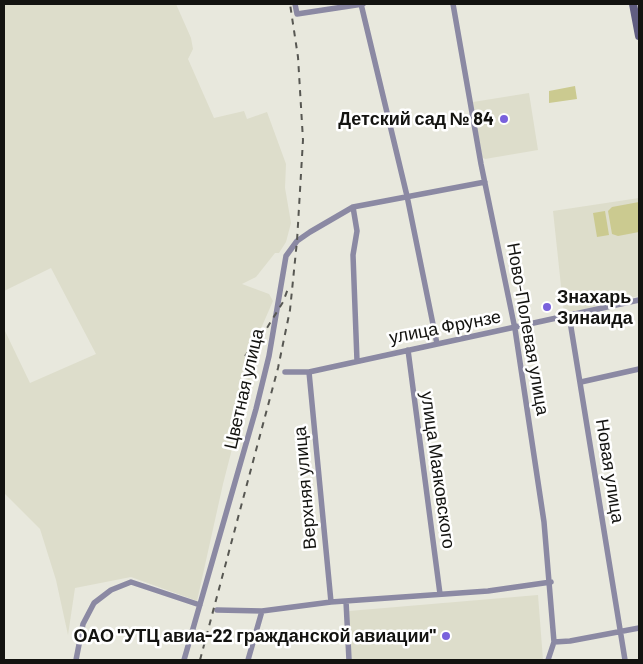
<!DOCTYPE html>
<html>
<head>
<meta charset="utf-8">
<style>
	body { margin:0 }
	#map { position:relative; width:643px; height:664px; overflow:hidden; background:#e8e8dd; font-family:Barlow,sans-serif }
	canvas { display:block }
	.frame { position:absolute; inset:0; border:5px solid #131310; pointer-events:none }
</style>
</head>
<body>
<div id="map">
<canvas width="643" height="664"></canvas>
<div class="frame"></div>
</div>
<script>
const g = document.querySelector('canvas').getContext('2d');
g.lineJoin = 'round';
function paint(path, color) {
  g.fillStyle = color;
  g.fill(path, 'evenodd');
}
function toPath(rows) {
  const path = new Path2D();
  for (const r of rows) {
    path.moveTo(r[0], r[1]);
    for (let i = 2; i < r.length; i += 2) path.lineTo(r[i], r[i + 1]);
  }
  return path;
}
function strokePath(path, color, width, dash) {
  g.strokeStyle = color;
  g.lineWidth = width;
  g.lineCap = dash ? 'butt' : 'round';
  g.setLineDash(dash || []);
  g.stroke(path);
}
function label(font, color, halo, rows, align = 'center') {
  g.font = font + ' Barlow,sans-serif';
  g.lineWidth = 5;
  g.setLineDash([]);
  g.textBaseline = 'middle';
  g.strokeStyle = halo;
  g.fillStyle = color;
  for (const [text, x, y, turn = 0] of rows) {
    g.save();
    g.translate(x, y);
    g.rotate((+turn || 0) * Math.PI / 180);
    g.textAlign = isNaN(turn) ? turn : align;
    if (halo) g.strokeText(text, 0, 0);
    g.fillText(text, 0, 0);
    g.restore();
  }
}
paint(toPath([
	[4,4,176,4,191,38,193,49,188,59,214,118,244,111,247,119,267,112,286,164,285,188,291,223,286,242,279,253,275,253,256,277,242,284,269,294,273,301,259,333,266,340,259,344,223,484,197,601,131,577,75,588,68,635,56,580,40,529,4,493,4,329,30,383,96,354,51,268,4,291],
	[529,93,538,150,485,159,482,157,473,102],
	[639,198,639,296,564,314,553,211],
	[538,595,543,660,351,660,349,611]
]), '#ddddcb');
paint(toPath([
	[575,86,577,99,549,103,549,91],
	[639,202,639,232,618,236,612,234,608,211,612,207],
	[605,211,609,235,597,237,593,213]
]), '#cbca90');
strokePath(toPath([
	[295,4,297,14,363,4],
	[361,4,407,196,437,344],
	[453,4,481,164,515,329,544,522,554,642,548,660],
	[353,207,357,231,353,255,357,361],
	[569,315,625,660],
	[408,350,440,594],
	[285,372,309,372,639,300],
	[309,372,331,602],
	[581,382,639,369],
	[346,601,349,660],
	[217,610,262,611,331,602,488,591,551,582],
	[554,642,570,641,639,628],
	[76,660,83,624,94,603,111,590,131,582,200,605],
	[184,660,256,409,269,356,286,256,297,241,310,232,353,207,485,182],
	[248,660,262,611]
]), '#8b89a3', 5.5);
strokePath(toPath([
	[633,4,639,36]
]), '#605d81', 8);
strokePath(toPath([
	[245,356,262,336,283,302,289,286],
	[200,660,278,368,290,310,297,241,303,140,298,57,290,4]
]), '#575752', 2, [6, 6]);
for (const [x, y, r, color] of [
	[504,119,5,"#7961dc"],
	[547,307,5,"#7961dc"],
	[446,636,5,"#7961dc"]
]) {
  const dot = new Path2D();
  dot.arc(x, y, r, 0, 2 * Math.PI);
  g.fillStyle = color;
  g.fill(dot);
  strokePath(dot, '#fff', 2);
}
label('bold 18px', '#131310', '#fff', [
	["Детский сад № 84",494,119],
	["Знахарь",557,297,"left"],
	["Зинаида",557,318,"left"],
	["ОАО \"УТЦ авиа-22 гражданской авиации\"",436,636]
], 'right');
label('18px', '#131310', '#fff', [
	["улица Фрунзе",445,327,-11],
	["Ново-Полевая улица",528,329,80],
	["Цветная улица",244,389,-77],
	["улица Маяковского",438,470,82],
	["Новая улица",610,471,81],
	["Верхняя улица",305,488,-95]
]);
</script>
</body>
</html>
